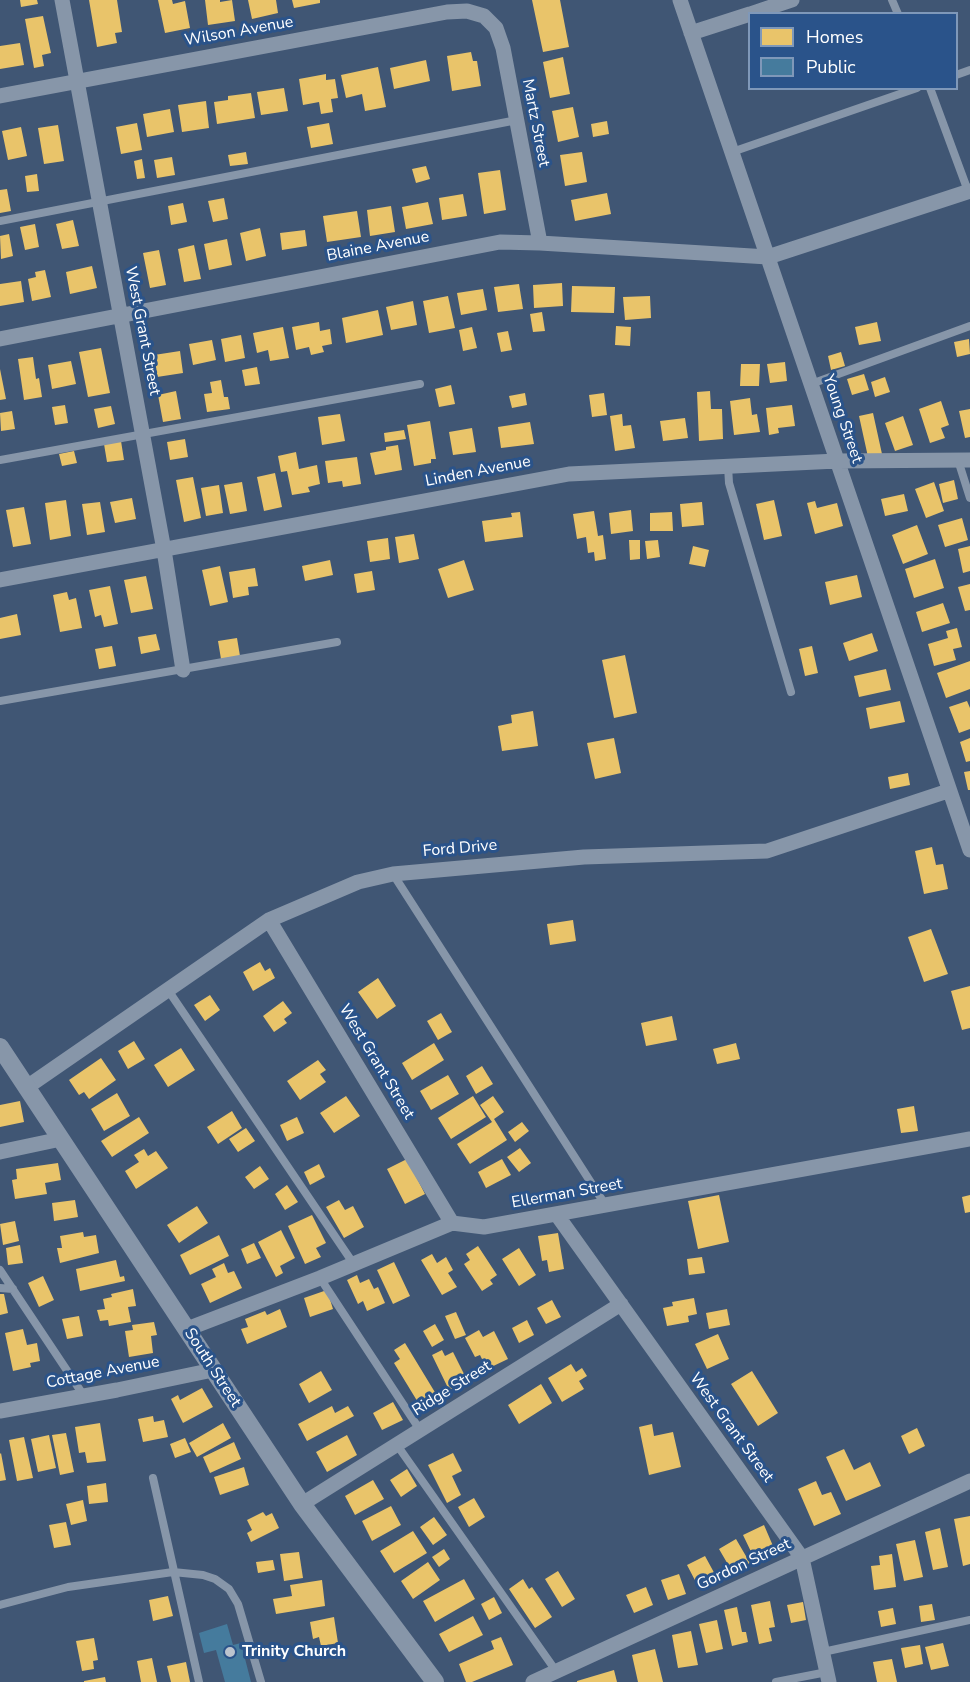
<!DOCTYPE html>
<html>
<head>
<meta charset="utf-8">
<style>
	body { margin:0 }
	#map { position:relative; width:970px; height:1682px; overflow:hidden; background:#405674; font-family:"Nunito Sans",sans-serif }
	canvas { display:block }
	.legend { position:absolute; left:748px; top:12px; width:210px; height:78px; box-sizing:border-box; background:#2a538a; border:2px solid #7f98b9; margin:0; padding:8px 10px; list-style:none; font-size:18px; color:#fff }
	.legend li { display:flex; align-items:center; gap:12px; height:30px }
	.legend b { width:30px; border:2px solid #7f98b9 }
</style>
</head>
<body>
<div id="map">
<canvas width="970" height="1682"></canvas>
<ul class="legend">
<li><b style="height:16px;background:#e9c46a"></b>Homes</li>
<li><b style="height:16px;background:#457b9d"></b>Public</li>
</ul>
</div>
<script>
const g = document.querySelector('canvas').getContext('2d');
g.lineJoin = 'round';
function paint(path, color) {
  g.fillStyle = color;
  g.fill(path, 'evenodd');
}
function toPath(rows) {
  const path = new Path2D();
  for (const r of rows) {
    path.moveTo(r[0], r[1]);
    for (let i = 2; i < r.length; i += 2) path.lineTo(r[i], r[i + 1]);
  }
  return path;
}
function strokePath(path, color, width, dash) {
  g.strokeStyle = color;
  g.lineWidth = width;
  g.lineCap = dash ? 'butt' : 'round';
  g.setLineDash(dash || []);
  g.stroke(path);
}
function label(font, color, halo, rows, align = 'center') {
  g.font = font + ' "Nunito Sans",sans-serif';
  g.lineWidth = 6;
  g.setLineDash([]);
  g.textBaseline = 'middle';
  g.strokeStyle = halo;
  g.fillStyle = color;
  for (const [text, x, y, turn = 0] of rows) {
    g.save();
    g.translate(x, y);
    g.rotate((+turn || 0) * Math.PI / 180);
    g.textAlign = isNaN(turn) ? turn : align;
    if (halo) g.strokeText(text, 0, 0);
    g.fillText(text, 0, 0);
    g.restore();
  }
}
paint(toPath([
	[20,0,37,0,38,4,21,7],
	[89,0,117,0,122,32,115,33,117,43,97,47],
	[158,0,172,0,173,4,185,1,190,28,165,33],
	[205,0,220,0,220,2,232,0,235,21,208,25],
	[248,0,276,0,278,13,252,19],
	[292,0,320,0,320,3,294,8],
	[532,0,560,0,569,47,543,52],
	[43,16,51,53,42,55,44,66,34,68,25,19],
	[20,43,24,65,0,69,0,46],
	[471,52,473,61,477,61,481,86,452,91,447,56],
	[563,57,570,94,550,98,543,62],
	[426,60,430,81,394,89,390,68],
	[378,67,386,107,365,111,362,94,346,98,341,75],
	[326,74,326,80,335,79,338,98,331,99,333,112,321,114,319,102,303,105,299,79],
	[284,88,288,111,261,115,257,92],
	[251,93,255,118,217,124,214,102,228,100,228,96],
	[206,101,209,128,182,132,178,105],
	[573,107,579,137,558,142,552,111],
	[170,109,174,132,147,137,143,114],
	[607,121,609,134,593,137,591,124],
	[137,123,142,150,121,154,116,127],
	[329,123,333,144,311,148,307,127],
	[58,125,64,161,44,164,38,128],
	[21,127,27,156,8,160,2,131],
	[246,152,248,164,230,166,228,155],
	[582,152,587,182,565,186,560,155],
	[172,157,175,175,157,178,154,160],
	[142,159,145,178,137,179,134,161],
	[426,166,430,179,416,183,412,169],
	[500,170,506,210,484,214,478,173],
	[37,174,39,191,27,192,25,176],
	[7,189,11,211,0,213,0,190],
	[607,193,611,214,575,221,571,200],
	[463,194,467,216,442,220,439,198],
	[224,198,228,219,213,222,208,201],
	[428,202,433,224,406,229,402,207],
	[183,203,187,222,171,225,168,206],
	[391,206,395,232,370,236,367,210],
	[357,211,361,237,327,242,323,216],
	[73,220,79,246,62,249,56,224],
	[35,224,39,247,25,250,20,227],
	[260,228,266,256,246,261,240,233],
	[305,230,307,246,282,250,280,233],
	[9,234,13,256,1,259,0,236],
	[227,239,232,265,209,270,204,244],
	[194,245,201,279,184,282,178,249],
	[159,250,166,285,150,288,143,253],
	[92,266,97,288,70,294,66,272],
	[45,270,51,297,32,301,28,279,36,277,35,272],
	[21,281,24,302,0,306,0,284],
	[562,283,563,306,534,308,533,285],
	[519,284,523,309,498,312,494,287],
	[572,286,615,287,614,313,571,312],
	[483,289,487,310,461,315,457,293],
	[448,296,455,328,429,333,423,301],
	[650,296,651,318,625,320,623,297],
	[413,301,417,325,391,330,386,307],
	[378,310,383,335,346,343,342,318],
	[542,312,545,331,533,332,530,314],
	[319,322,320,331,330,329,332,344,322,346,324,352,311,355,309,347,296,350,292,327],
	[877,322,881,341,859,345,855,327],
	[616,326,631,327,630,346,615,345],
	[283,327,289,358,270,361,268,350,257,353,253,333],
	[472,327,477,348,463,351,459,330],
	[508,331,512,350,501,352,497,333],
	[241,335,245,358,225,362,221,339],
	[969,339,970,354,957,357,954,342],
	[212,340,216,360,193,365,189,344],
	[101,348,110,393,88,397,79,352],
	[180,351,183,373,157,377,154,355],
	[841,352,845,366,831,370,828,356],
	[33,357,36,379,39,378,42,397,24,400,18,359],
	[71,361,76,384,52,389,48,365],
	[785,362,787,381,770,383,767,364],
	[741,364,760,364,759,386,740,386],
	[257,367,260,384,245,386,242,370],
	[0,369,6,399,0,400],
	[864,374,869,390,852,395,847,379],
	[885,377,890,392,875,397,871,382],
	[221,380,224,397,228,397,230,409,207,412,204,394,212,393,210,382],
	[451,385,455,404,439,407,435,389],
	[176,391,181,419,163,422,158,395],
	[710,391,711,409,722,409,723,439,699,441,697,392],
	[525,393,527,405,512,408,509,396],
	[604,393,607,415,592,417,589,395],
	[750,398,752,415,757,414,760,432,734,435,730,401],
	[941,401,949,425,941,428,945,438,930,443,919,409],
	[65,405,68,423,55,425,52,407],
	[792,405,795,426,778,428,779,433,769,435,766,408],
	[111,406,115,424,98,428,94,409],
	[970,409,970,437,965,438,959,411],
	[12,411,15,429,1,431,0,413],
	[873,413,882,454,868,457,859,416],
	[340,414,345,441,322,445,318,417],
	[622,414,623,426,631,425,635,448,615,451,610,416],
	[903,416,913,445,895,451,885,423],
	[685,418,688,438,663,441,660,421],
	[430,421,436,459,431,459,431,463,414,466,407,425],
	[530,422,534,444,501,448,498,427],
	[472,428,476,452,453,455,449,432],
	[404,430,406,439,385,442,384,433],
	[185,439,188,457,170,460,167,442],
	[121,441,124,460,107,462,104,444],
	[398,445,402,470,375,475,370,453,386,450,386,447],
	[74,451,77,463,62,466,59,454],
	[296,452,299,469,317,465,320,484,308,487,310,492,292,495,287,471,281,472,278,456],
	[357,457,361,484,343,487,342,481,328,483,325,461],
	[275,473,282,507,264,511,257,477],
	[193,477,201,518,184,522,176,480],
	[954,480,958,499,943,503,939,484],
	[242,482,247,511,230,514,224,485],
	[934,482,944,511,926,518,915,489],
	[219,485,223,513,206,516,201,488],
	[904,494,908,511,885,516,881,499],
	[132,498,136,519,115,523,110,502],
	[66,500,71,536,50,540,45,503],
	[774,500,782,536,764,540,756,504],
	[815,501,817,508,837,503,843,526,815,534,807,503],
	[100,502,105,532,87,535,82,504],
	[702,502,704,525,682,527,680,504],
	[24,507,31,544,13,547,6,510],
	[631,510,633,531,611,534,609,513],
	[594,511,598,536,603,535,606,559,595,561,594,552,588,553,586,537,577,539,573,514],
	[520,512,523,537,485,542,482,521,512,517,511,513],
	[672,512,673,531,650,531,650,513],
	[962,518,968,540,945,547,938,525],
	[917,525,928,554,903,564,892,535],
	[414,534,419,559,399,563,395,537],
	[388,538,390,559,370,562,367,541],
	[629,540,640,540,640,559,630,560],
	[658,540,660,557,647,559,645,541],
	[693,546,709,550,705,567,689,564],
	[970,546,970,571,963,573,958,549],
	[935,559,944,588,914,598,905,569],
	[330,560,333,575,305,581,302,566],
	[464,560,474,590,448,598,438,569],
	[220,566,228,602,210,606,202,570],
	[255,568,258,586,248,587,249,595,233,598,229,572],
	[372,571,375,590,357,593,354,574],
	[857,575,862,597,830,605,825,582],
	[146,576,153,609,131,613,124,580],
	[970,584,970,610,965,611,958,587],
	[110,586,118,624,104,627,101,615,95,617,89,590],
	[67,592,69,600,76,598,82,628,60,632,53,595],
	[943,603,950,623,922,632,916,612],
	[17,614,21,635,0,639,0,618],
	[957,628,962,647,953,649,956,660,934,666,928,644,948,638,946,631],
	[872,633,878,651,849,661,843,643],
	[156,634,160,650,141,654,138,637],
	[237,638,240,656,221,659,218,641],
	[112,646,116,666,99,669,95,649],
	[812,646,818,673,805,676,799,649],
	[625,655,637,713,614,718,602,660],
	[970,661,970,689,946,698,937,673],
	[886,669,891,690,859,697,854,676],
	[900,701,905,722,870,729,866,708],
	[967,701,970,708,970,729,959,733,949,707],
	[533,711,538,746,502,751,498,726,512,723,511,715],
	[614,738,621,773,595,779,587,743],
	[970,738,970,761,966,762,960,742],
	[970,771,970,790,968,790,964,772],
	[908,773,910,785,890,789,888,777],
	[932,847,936,865,943,864,948,889,924,894,915,851],
	[573,920,576,941,550,945,547,924],
	[931,929,948,974,924,982,908,937],
	[260,962,265,971,270,968,275,978,253,991,243,972],
	[378,978,396,1006,377,1019,358,992],
	[970,986,970,1028,962,1030,951,991],
	[210,995,220,1010,205,1021,194,1005],
	[283,1001,292,1013,284,1019,287,1023,274,1032,263,1016],
	[441,1013,452,1032,438,1040,427,1021],
	[672,1016,677,1040,646,1046,641,1023],
	[134,1041,145,1059,128,1069,118,1051],
	[434,1043,444,1060,412,1080,402,1063],
	[736,1043,740,1059,717,1064,713,1049],
	[181,1048,195,1070,168,1087,154,1065],
	[101,1058,116,1080,89,1099,84,1092,79,1095,69,1080],
	[318,1060,326,1070,320,1074,326,1082,300,1100,287,1081],
	[482,1066,493,1084,476,1094,466,1076],
	[448,1075,459,1094,431,1110,420,1091],
	[117,1093,130,1116,104,1131,91,1109],
	[346,1096,360,1116,334,1133,320,1113],
	[473,1096,486,1117,451,1139,438,1118],
	[493,1096,504,1112,494,1119,507,1140,470,1164,457,1144,492,1122,480,1105],
	[20,1101,24,1122,0,1127,0,1105],
	[914,1106,918,1131,901,1133,897,1109],
	[232,1111,242,1128,218,1144,207,1127],
	[139,1117,149,1133,112,1157,101,1141],
	[297,1117,304,1133,287,1141,280,1125],
	[522,1122,529,1131,515,1142,508,1132],
	[246,1128,255,1141,238,1152,229,1139],
	[520,1148,531,1163,519,1172,507,1157],
	[144,1149,148,1156,156,1151,168,1168,136,1189,125,1171,139,1162,134,1155],
	[407,1159,425,1194,405,1204,387,1169],
	[502,1159,511,1175,486,1188,478,1172],
	[58,1163,61,1180,45,1183,47,1194,15,1199,12,1180,17,1179,16,1169],
	[319,1164,325,1177,310,1185,304,1172],
	[260,1166,269,1179,254,1189,245,1177],
	[287,1185,298,1202,285,1210,275,1194],
	[719,1195,729,1242,698,1249,688,1201],
	[970,1195,970,1212,965,1213,962,1197],
	[75,1200,78,1217,54,1221,52,1203],
	[339,1200,345,1210,353,1206,364,1227,344,1238,326,1207],
	[197,1206,208,1223,179,1243,167,1225],
	[312,1215,326,1243,316,1248,321,1257,305,1264,288,1226],
	[15,1221,19,1241,3,1245,0,1224],
	[281,1230,295,1258,280,1266,283,1273,276,1277,258,1242],
	[83,1232,84,1237,96,1235,99,1253,60,1263,57,1248,62,1248,60,1236],
	[558,1233,564,1269,549,1272,547,1260,542,1261,538,1236],
	[219,1235,229,1256,190,1275,180,1255],
	[254,1243,261,1258,247,1264,241,1249],
	[20,1245,23,1263,8,1265,6,1248],
	[478,1246,497,1275,490,1280,493,1284,482,1291,464,1264,470,1260,466,1254],
	[519,1248,536,1275,519,1286,502,1259],
	[432,1254,437,1263,446,1257,453,1270,448,1273,457,1287,442,1295,421,1260],
	[702,1257,705,1273,689,1275,687,1259],
	[116,1260,120,1277,124,1276,125,1281,80,1291,76,1269],
	[394,1262,410,1296,393,1304,377,1270],
	[224,1263,228,1273,234,1271,242,1288,210,1303,201,1284,216,1277,212,1269],
	[357,1275,360,1283,369,1279,374,1289,378,1287,385,1303,367,1311,363,1301,358,1304,347,1280],
	[43,1276,54,1300,39,1307,28,1283],
	[133,1289,136,1306,128,1307,131,1322,109,1326,108,1320,100,1321,97,1310,105,1309,103,1299,112,1297,111,1294],
	[327,1290,333,1309,310,1317,304,1298],
	[0,1294,4,1294,8,1313,0,1315],
	[694,1298,697,1314,688,1316,689,1322,667,1326,663,1308,673,1306,672,1302],
	[552,1300,561,1317,546,1324,537,1308],
	[280,1309,287,1327,247,1344,241,1329,248,1327,245,1319,265,1311,267,1315],
	[727,1309,730,1325,709,1329,706,1313],
	[456,1312,466,1335,455,1339,445,1316],
	[79,1316,83,1336,67,1339,62,1319],
	[527,1320,534,1335,519,1343,512,1328],
	[154,1322,157,1335,151,1336,153,1353,129,1357,125,1331,133,1330,132,1325],
	[435,1324,444,1340,432,1347,423,1331],
	[23,1329,27,1345,37,1343,40,1361,30,1363,31,1367,13,1371,5,1333],
	[479,1330,483,1337,494,1331,508,1359,487,1369,480,1355,475,1357,465,1338],
	[718,1334,729,1359,707,1369,695,1344],
	[405,1343,436,1394,419,1404,394,1363,400,1359,394,1350],
	[442,1350,445,1356,453,1352,467,1380,449,1390,432,1355],
	[571,1364,576,1372,582,1368,587,1376,579,1381,584,1389,562,1402,548,1378],
	[321,1371,332,1390,309,1403,299,1384],
	[752,1371,778,1413,758,1426,731,1384],
	[541,1384,552,1403,519,1424,508,1405],
	[202,1388,213,1407,183,1423,171,1399,178,1395,180,1400],
	[393,1402,403,1420,382,1430,373,1413],
	[332,1406,335,1413,348,1406,354,1416,307,1441,298,1424],
	[153,1416,154,1422,164,1420,168,1437,143,1442,138,1419],
	[100,1423,106,1461,87,1463,85,1452,79,1453,75,1427],
	[223,1423,231,1438,197,1457,189,1443],
	[652,1424,654,1436,673,1432,681,1467,649,1475,639,1427],
	[917,1428,925,1446,909,1454,901,1436],
	[66,1433,74,1472,60,1475,52,1435],
	[49,1435,56,1468,38,1472,31,1439],
	[347,1435,357,1455,327,1472,316,1452],
	[24,1437,33,1478,17,1481,9,1440],
	[185,1438,191,1452,175,1458,170,1444],
	[234,1442,241,1459,210,1473,203,1457],
	[844,1449,854,1470,870,1462,881,1486,846,1501,826,1457],
	[1,1453,6,1480,0,1481,0,1454],
	[453,1453,462,1471,452,1476,461,1495,447,1503,428,1465],
	[244,1467,249,1485,220,1495,214,1477],
	[407,1469,417,1486,401,1497,390,1480],
	[373,1480,384,1499,355,1515,345,1496],
	[816,1481,822,1495,831,1492,841,1514,814,1526,798,1489],
	[106,1483,108,1502,89,1504,87,1486],
	[474,1498,485,1517,469,1527,458,1507],
	[83,1500,87,1521,71,1525,66,1504],
	[391,1506,401,1525,372,1541,362,1521],
	[263,1512,266,1516,272,1513,279,1528,251,1542,247,1533,252,1530,247,1520],
	[970,1516,970,1564,963,1566,954,1519],
	[434,1517,447,1535,433,1545,420,1527],
	[66,1522,71,1545,54,1548,49,1525],
	[764,1525,776,1553,756,1562,743,1535],
	[940,1528,948,1567,933,1570,925,1532],
	[413,1531,427,1553,394,1573,380,1551],
	[736,1539,750,1563,733,1573,719,1549],
	[915,1540,923,1577,904,1581,896,1544],
	[444,1549,450,1559,439,1567,432,1557],
	[299,1552,303,1578,284,1581,280,1554],
	[892,1554,896,1587,874,1590,871,1566,880,1565,879,1556],
	[705,1556,717,1578,699,1588,687,1565],
	[273,1560,275,1570,258,1573,256,1562],
	[428,1562,440,1580,413,1599,401,1581],
	[558,1571,575,1599,562,1607,545,1579],
	[679,1574,686,1594,668,1600,661,1580],
	[464,1579,475,1599,435,1622,423,1601],
	[523,1579,529,1589,532,1587,552,1617,535,1628,509,1589],
	[322,1580,325,1606,276,1614,273,1599,292,1596,290,1585],
	[646,1587,653,1605,634,1613,626,1595],
	[168,1596,173,1616,153,1621,149,1600],
	[494,1597,502,1613,489,1620,481,1604],
	[770,1601,775,1627,769,1628,772,1641,759,1644,751,1605],
	[803,1602,806,1620,791,1623,787,1605],
	[932,1604,935,1620,921,1622,919,1606],
	[737,1607,742,1632,746,1632,748,1642,732,1646,724,1610],
	[893,1608,896,1624,881,1627,878,1611],
	[473,1616,483,1635,449,1652,439,1634],
	[334,1617,338,1643,321,1646,319,1637,313,1639,310,1622],
	[717,1620,723,1649,706,1653,699,1624],
	[691,1631,698,1665,678,1668,672,1635],
	[501,1637,513,1665,472,1682,466,1682,459,1664,494,1649,491,1641],
	[94,1638,98,1660,93,1661,94,1669,82,1671,76,1641],
	[943,1643,949,1666,931,1670,925,1647],
	[920,1645,923,1664,905,1668,901,1648],
	[655,1649,663,1682,638,1682,632,1655],
	[152,1658,157,1682,141,1682,137,1661],
	[892,1659,897,1682,877,1682,873,1662],
	[186,1662,190,1682,171,1682,167,1666],
	[614,1670,617,1682,577,1682,577,1681],
	[105,1677,106,1682,84,1682,84,1681]
]), '#e9c46a');
paint(toPath([
	[227,1624,233,1645,241,1643,251,1682,225,1682,216,1650,204,1653,199,1633]
]), '#457b9d');
strokePath(toPath([
	[892,0,898,14],
	[956,75,970,70],
	[930,88,968,191],
	[732,152,917,88],
	[0,221,517,120],
	[811,384,970,326],
	[0,460,420,384],
	[958,460,970,498],
	[728,466,729,483,791,692],
	[0,701,337,642],
	[393,874,606,1206],
	[168,990,353,1263],
	[0,1270,84,1396],
	[320,1278,420,1430],
	[0,1288,13,1289],
	[397,1445,556,1671],
	[153,1478,199,1682],
	[0,1605,68,1587,173,1572,203,1575,215,1579,229,1589,238,1604,261,1682],
	[823,1652,970,1620],
	[776,1682,827,1672]
]), '#8796a9', 8);
strokePath(toPath([
	[62,0,164,550,183,670],
	[680,0,970,850],
	[750,14,792,0],
	[691,33,750,14],
	[0,96,447,12,467,11,484,16,496,28,503,48,540,243],
	[0,339,500,242,540,243,768,257,970,191],
	[0,580,569,474,837,461,970,460],
	[269,920,452,1223],
	[27,1087,269,920,358,882,393,874,584,857,767,851,948,791],
	[0,1152,61,1139],
	[557,1215,802,1558,829,1682],
	[187,1329,320,1278,452,1223,484,1227,970,1139],
	[0,1411,117,1390,213,1370],
	[302,1504,621,1304],
	[533,1682,970,1481]
]), '#8796a9', 15);
strokePath(toPath([
	[0,1047,302,1504,435,1682]
]), '#8796a9', 18);
for (const [x, y, r, color] of [
	[230,1652,6,"#bcc4ce"]
]) {
  const dot = new Path2D();
  dot.arc(x, y, r, 0, 2 * Math.PI);
  g.fillStyle = color;
  g.fill(dot);
  strokePath(dot, '#2a538a', 2);
}
label('16px', '#fff', '#2a538a', [
	["Wilson Avenue",239,32,-10],
	["Martz Street",535,123,79],
	["Blaine Avenue",378,247,-11],
	["West Grant Street",142,331,79],
	["Young Street",842,419,71],
	["Linden Avenue",478,472,-11],
	["Ford Drive",460,849,-5],
	["West Grant Street",376,1062,59],
	["Ellerman Street",567,1194,-10],
	["South Street",212,1368,57],
	["Cottage Avenue",103,1373,-11],
	["Ridge Street",452,1389,-32],
	["West Grant Street",731,1428,54],
	["Gordon Street",744,1565,-25]
]);
label('bold 16px', '#fff', '#2a538a', [
	["Trinity Church",242,1652]
], 'left');
</script>
</body>
</html>
